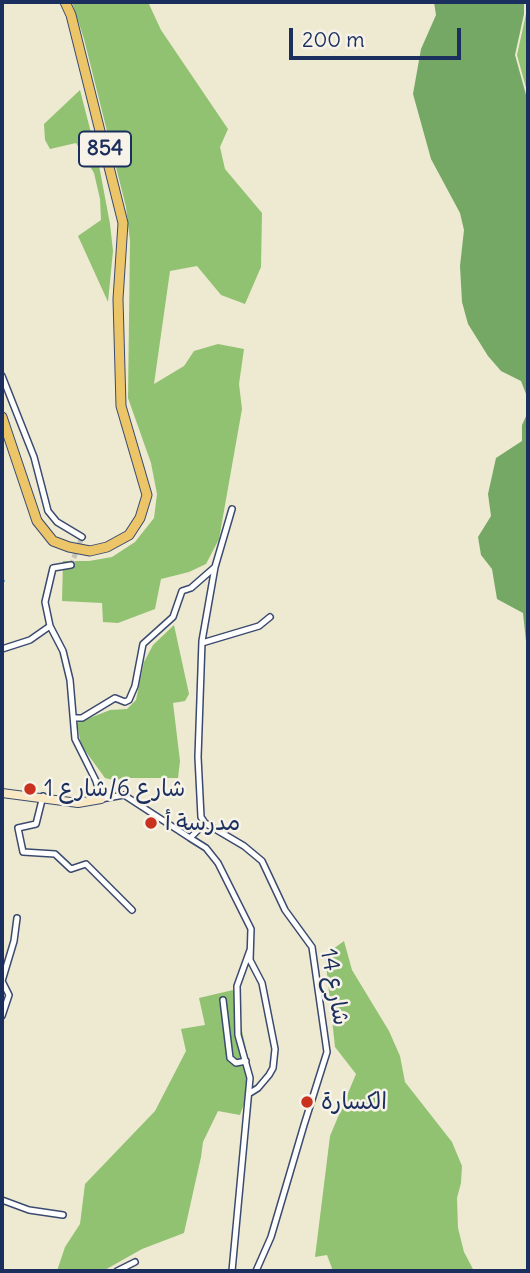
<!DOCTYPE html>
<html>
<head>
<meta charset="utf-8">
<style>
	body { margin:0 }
	#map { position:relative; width:530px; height:1273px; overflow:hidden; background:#eee9d1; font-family:Delius,sans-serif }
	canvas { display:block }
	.frame { position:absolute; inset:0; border:4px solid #1b2f5e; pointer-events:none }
	.scale { position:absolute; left:289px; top:28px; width:172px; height:32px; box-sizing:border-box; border:4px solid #1b2f5e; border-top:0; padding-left:9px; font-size:21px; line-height:24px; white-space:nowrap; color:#1b2f5e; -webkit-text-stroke:5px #f7f3e8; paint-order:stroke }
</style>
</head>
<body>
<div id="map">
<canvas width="530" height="1273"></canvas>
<div class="frame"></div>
<div class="scale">200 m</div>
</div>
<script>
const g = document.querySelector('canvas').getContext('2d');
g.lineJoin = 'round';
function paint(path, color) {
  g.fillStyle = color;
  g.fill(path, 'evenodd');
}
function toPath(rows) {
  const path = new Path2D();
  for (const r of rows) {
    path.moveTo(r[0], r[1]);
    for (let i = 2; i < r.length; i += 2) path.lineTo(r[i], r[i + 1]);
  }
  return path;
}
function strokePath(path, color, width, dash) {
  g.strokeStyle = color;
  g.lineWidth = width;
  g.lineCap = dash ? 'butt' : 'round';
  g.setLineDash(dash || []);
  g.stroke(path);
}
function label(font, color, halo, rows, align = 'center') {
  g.font = font + ' Delius,"Playpen Sans Arabic",sans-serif';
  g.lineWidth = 5;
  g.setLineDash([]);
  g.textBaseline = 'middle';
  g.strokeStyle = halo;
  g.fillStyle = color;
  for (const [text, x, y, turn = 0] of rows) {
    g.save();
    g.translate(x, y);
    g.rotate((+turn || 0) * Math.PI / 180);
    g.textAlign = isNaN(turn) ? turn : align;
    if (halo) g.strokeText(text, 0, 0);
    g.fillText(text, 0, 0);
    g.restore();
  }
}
paint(toPath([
	[72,2,148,2,161,30,228,129,220,147,225,169,262,213,261,267,245,304,221,295,197,266,170,271,154,384,184,366,194,351,218,344,244,349,239,384,242,409,219,539,206,564,189,572,161,579,155,609,118,623,103,622,102,603,62,601,63,561,89,561,112,557,135,542,154,518,157,494,151,463,128,398,130,241,126,207,84,39],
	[526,2,528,2,528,95,517,55,526,14],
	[80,90,98,160,110,224,113,251,108,302,78,236,101,220,100,199,94,173,76,143,50,149,45,140,44,124],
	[174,625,189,694,185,701,173,703,180,761,178,778,130,778,113,780,105,778,81,745,77,723,110,710,127,709,136,700,144,662,153,645],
	[344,941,352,970,389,1031,400,1056,405,1082,452,1142,462,1166,461,1183,457,1198,458,1228,464,1252,474,1271,333,1271,327,1255,315,1257,330,1136,356,1074,335,1047,325,955],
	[233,990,253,1080,240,1115,218,1111,203,1142,201,1157,184,1233,142,1249,103,1271,57,1271,65,1247,80,1224,85,1184,155,1111,186,1051,181,1029,205,1025,199,998]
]), '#91c272');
paint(toPath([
	[434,2,524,2,524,14,515,55,528,102,528,399,521,381,501,371,488,356,468,324,462,302,460,266,464,230,460,213,431,159,413,94,421,49,436,15],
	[528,412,528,660,523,613,497,599,492,569,481,555,478,537,491,516,488,494,496,458,522,441,522,425]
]), '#74a864');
strokePath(toPath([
	[2,579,4,581]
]), '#5ba1d0', 2);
strokePath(toPath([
	[71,565,82,537]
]), '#c4c4ba', 5, [5, 2.5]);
const street = toPath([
	[2,376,34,457,48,511,57,522,82,537],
	[71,565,53,568,45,602,50,626,63,651,70,680,75,739,96,781,101,799,124,795,190,838,205,823,244,846,262,861,285,910,312,947,327,1052,304,1125,271,1237,256,1271],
	[202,643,259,626,270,617],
	[2,649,30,640,50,626],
	[74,718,82,718,115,698,125,702,129,700,135,686,143,644,173,617,182,591,191,588,215,567],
	[43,796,36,824,18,828,23,852,55,854,71,869,86,864,132,910],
	[205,823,201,817,198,757,202,641,215,567,232,509],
	[190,838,206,848,218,863,251,929,250,960,262,983,275,1049,273,1068,269,1075,258,1088,250,1093],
	[2,981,14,941,17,918],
	[2,981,9,995,2,1016],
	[223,1000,230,1058,236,1063,246,1061],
	[2,1200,29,1210,63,1215],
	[117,1271,135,1262],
	[232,1271,250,1078,238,1035,237,986,250,950]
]);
const secondary = toPath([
	[2,793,78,803,101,799]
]);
const primary = toPath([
	[2,417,37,521,53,541,69,547,90,551,107,547,129,535,140,518,147,495,121,406,118,299,123,223,71,15,65,2]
]);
strokePath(street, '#3b4b6f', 8);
strokePath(secondary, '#3b4b6f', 10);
strokePath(primary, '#3b4b6f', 11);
strokePath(street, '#fff', 5);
strokePath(secondary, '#f8e8c3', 8);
strokePath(primary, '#edc569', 9);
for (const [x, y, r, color] of [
	[30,789,7,"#c8321e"],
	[151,823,7,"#c8321e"],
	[307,1102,7,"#c8321e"]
]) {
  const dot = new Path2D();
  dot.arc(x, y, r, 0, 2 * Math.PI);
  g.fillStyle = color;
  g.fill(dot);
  strokePath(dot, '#f7f3e8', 2.5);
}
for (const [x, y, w] of [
	[105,149,52]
]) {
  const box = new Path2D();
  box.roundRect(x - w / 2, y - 17.5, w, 35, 5);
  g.fillStyle = '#f7f3e8';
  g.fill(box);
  strokePath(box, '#1b2f5e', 2);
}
label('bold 21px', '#1b2f5e', null, [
	["854",105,149]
]);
label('23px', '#1b2f5e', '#f7f3e8', [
	["شارع 6/شارع 1",44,789],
	["مدرسة أ",165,823],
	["الكسارة",321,1102]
], 'left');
label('23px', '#1b2f5e', '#f7f3e8', [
	["شارع 14",334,987,80]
]);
</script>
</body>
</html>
